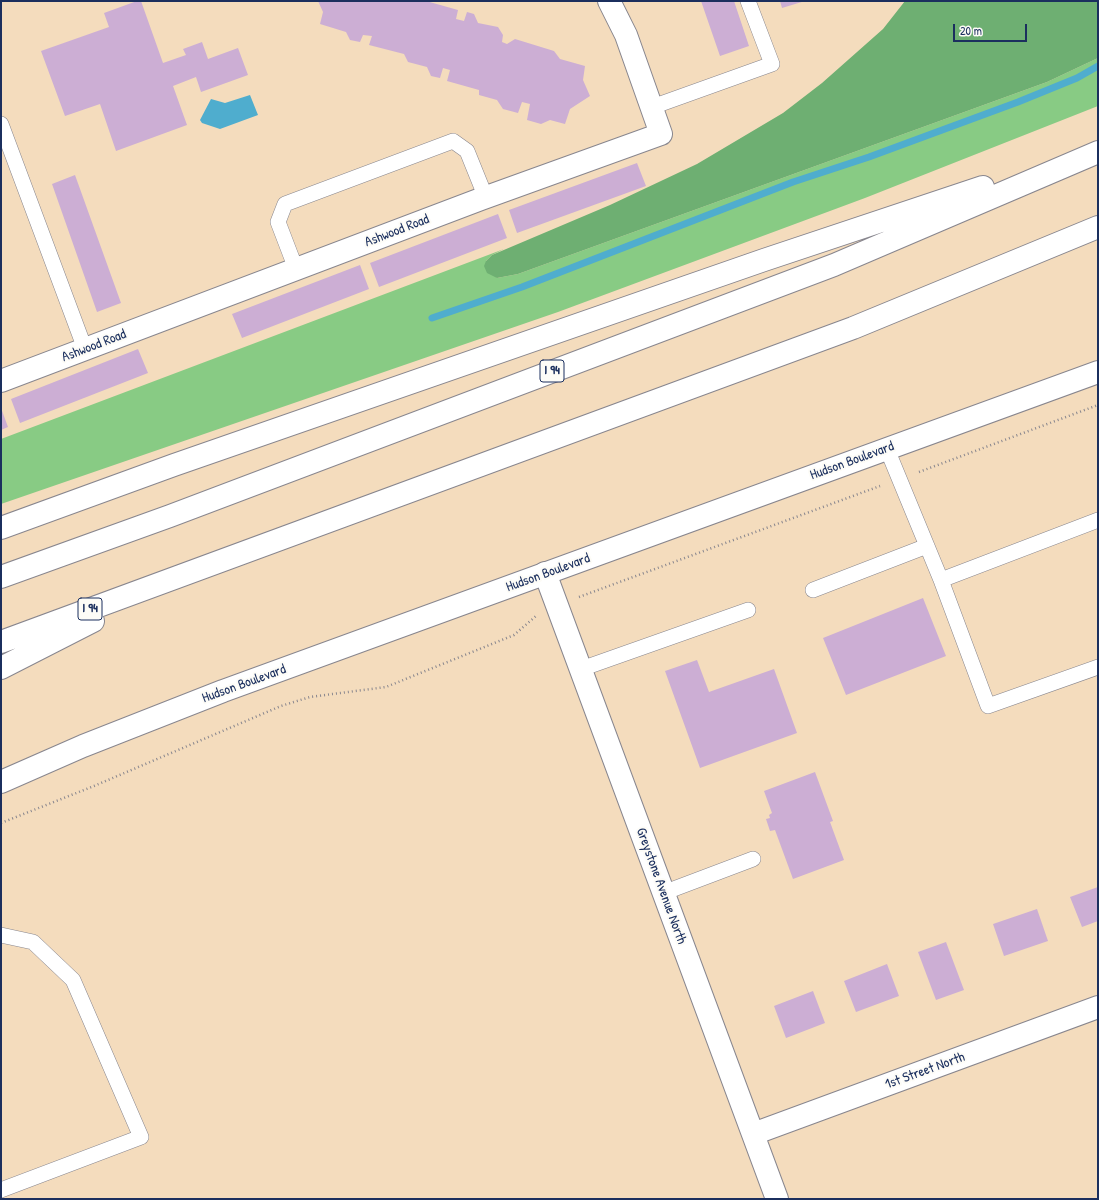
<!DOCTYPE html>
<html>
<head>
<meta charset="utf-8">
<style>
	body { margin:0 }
	#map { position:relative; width:1099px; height:1200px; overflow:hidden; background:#f4dcbd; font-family:"Patrick Hand",sans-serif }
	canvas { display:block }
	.frame { position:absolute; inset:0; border:2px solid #1b2f5e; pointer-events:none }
	.scale { position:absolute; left:953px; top:24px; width:74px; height:18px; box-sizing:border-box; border:2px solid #1b2f5e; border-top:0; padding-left:5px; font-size:12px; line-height:14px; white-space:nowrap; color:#1b2f5e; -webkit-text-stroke:3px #fdfcf7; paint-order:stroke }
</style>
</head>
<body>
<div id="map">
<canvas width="1099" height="1200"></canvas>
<div class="frame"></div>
<div class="scale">20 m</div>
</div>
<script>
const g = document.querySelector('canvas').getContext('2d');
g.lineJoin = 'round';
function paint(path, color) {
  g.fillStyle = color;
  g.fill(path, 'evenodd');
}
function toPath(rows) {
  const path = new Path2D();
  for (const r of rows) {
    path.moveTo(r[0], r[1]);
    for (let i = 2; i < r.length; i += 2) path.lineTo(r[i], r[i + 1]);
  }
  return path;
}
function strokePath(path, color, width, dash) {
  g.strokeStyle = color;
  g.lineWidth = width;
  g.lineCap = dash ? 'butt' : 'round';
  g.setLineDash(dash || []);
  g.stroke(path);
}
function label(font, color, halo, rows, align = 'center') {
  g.font = font + ' "Patrick Hand",sans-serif';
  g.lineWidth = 4;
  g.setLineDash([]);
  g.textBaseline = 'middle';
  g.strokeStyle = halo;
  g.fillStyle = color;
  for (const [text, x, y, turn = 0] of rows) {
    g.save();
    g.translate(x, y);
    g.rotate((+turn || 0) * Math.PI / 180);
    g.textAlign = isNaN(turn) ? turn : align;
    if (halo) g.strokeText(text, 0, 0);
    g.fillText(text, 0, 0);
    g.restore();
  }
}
paint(toPath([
	[1098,58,1098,106,865,198,558,312,1,504,1,439,504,249,492,255,486,261,497,278,518,274,1047,82]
]), '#88cb84');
paint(toPath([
	[905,1,1098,1,1098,58,1047,82,518,274,497,278,487,273,484,266,486,261,492,255,610,205,697,164,783,113,822,83,883,29]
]), '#6eaf72');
paint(toPath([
	[250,95,258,115,220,129,202,123,200,120,211,99,225,103]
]), '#4fadce');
strokePath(toPath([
	[432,318,522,287,793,182,869,157,1018,102,1077,78,1098,66]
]), '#4fadce', 7);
paint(toPath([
	[137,1,141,1,163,63,186,55,183,49,202,42,208,59,238,48,248,75,201,92,196,77,173,86,187,125,116,151,100,104,65,116,41,51,109,27,104,13],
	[318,1,426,1,458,10,456,19,464,21,467,12,474,14,478,23,498,27,503,35,502,42,507,44,515,39,554,51,560,59,585,66,583,80,590,96,570,109,565,124,550,120,541,124,527,120,530,104,522,102,518,113,503,109,497,100,479,95,479,90,447,81,450,70,443,68,440,78,431,76,427,67,408,62,404,54,369,45,372,36,363,35,360,42,350,40,346,32,320,24,323,12],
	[701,1,734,1,749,46,720,56],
	[780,1,805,1,782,8],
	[637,163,646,186,517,233,509,210],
	[75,175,121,303,97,312,52,184],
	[498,214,507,238,379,287,370,263],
	[360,265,369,289,242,338,232,314],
	[138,349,148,373,20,423,11,399],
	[1,408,8,427,1,430],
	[923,598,946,656,846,695,823,638],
	[697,660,709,692,774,669,797,733,700,768,665,671],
	[815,772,833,821,830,822,844,860,793,879,775,830,770,831,766,819,770,818,769,815,772,813,764,791],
	[1098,887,1098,921,1082,927,1070,897],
	[1037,909,1048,941,1004,956,993,924],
	[946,942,964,990,936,1000,918,952],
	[887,964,899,996,856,1012,844,981],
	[813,991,825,1023,786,1038,774,1006]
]), '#ccaed4');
const lane = toPath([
	[652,107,772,64,748,1],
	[1,124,85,349],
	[296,269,278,222,285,204,453,141,467,151,486,198],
	[887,449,941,580,988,706,1098,667],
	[941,580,1098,520],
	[813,590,927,546],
	[581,669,748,610],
	[663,893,753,859],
	[1,935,33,942,73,980,141,1137,1,1190]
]);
const street = toPath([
	[1,381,481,199,661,134,626,35,609,1],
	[545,573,777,1199],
	[753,1134,1098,1007]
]);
const secondary = toPath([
	[1,782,83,746,223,691,1098,372]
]);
const highway = toPath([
	[1,528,174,465,764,260,983,187],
	[1,577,170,516,834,265,1098,152],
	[1,642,853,328,1098,227],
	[1,668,93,621]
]);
strokePath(lane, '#88868e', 16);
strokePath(street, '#88868e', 24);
strokePath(secondary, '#88868e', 24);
strokePath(highway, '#88868e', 24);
strokePath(toPath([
	[919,472,1098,405],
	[579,597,880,486],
	[1,823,94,786,281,706,310,697,386,687,514,635,536,616]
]), '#88868e', 2.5, [1, 3]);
strokePath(lane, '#fff', 15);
strokePath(street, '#fff', 22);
strokePath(secondary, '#fff', 22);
strokePath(highway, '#fff', 22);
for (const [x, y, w] of [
	[552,371,24],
	[90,609,24]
]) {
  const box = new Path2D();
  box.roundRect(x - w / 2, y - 11, w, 22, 3);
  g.fillStyle = '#fdfcf7';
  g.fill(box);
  strokePath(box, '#1b2f5e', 1);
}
label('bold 13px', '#1b2f5e', null, [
	["I 94",552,371],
	["I 94",90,609]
]);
label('14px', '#1b2f5e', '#fdfcf7', [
	["Ashwood Road",397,231,-21],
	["Ashwood Road",94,346,-21],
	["Hudson Boulevard",852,461,-20],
	["Hudson Boulevard",548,573,-20],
	["Hudson Boulevard",244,684,-20],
	["Greystone Avenue North",661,886,70],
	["1st Street North",925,1071,-20]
]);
</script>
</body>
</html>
